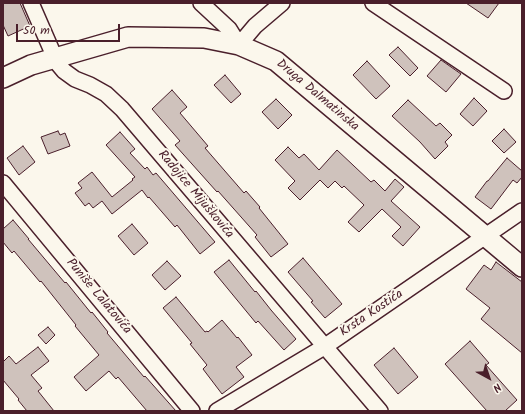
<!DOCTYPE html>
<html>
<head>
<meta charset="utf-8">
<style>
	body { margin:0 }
	#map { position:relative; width:525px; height:414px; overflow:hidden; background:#fbf7ec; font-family:Kalam,sans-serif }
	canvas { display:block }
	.frame { position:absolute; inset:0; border:4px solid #4a1f2b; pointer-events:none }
	.north { position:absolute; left:469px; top:358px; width:40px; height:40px; -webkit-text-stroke:3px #fbf7ec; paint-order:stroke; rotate:140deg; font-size:11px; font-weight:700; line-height:16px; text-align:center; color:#4a1f2b }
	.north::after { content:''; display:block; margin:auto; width:14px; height:18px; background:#4a1f2b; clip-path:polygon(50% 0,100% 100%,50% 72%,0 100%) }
	.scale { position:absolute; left:16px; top:24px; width:104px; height:18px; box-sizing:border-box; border:2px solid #4a1f2b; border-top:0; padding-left:5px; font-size:12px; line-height:14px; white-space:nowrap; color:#4a1f2b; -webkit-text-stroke:3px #fbf7ec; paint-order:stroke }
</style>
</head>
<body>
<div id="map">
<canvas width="525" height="414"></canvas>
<div class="frame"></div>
<div class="north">N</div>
<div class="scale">50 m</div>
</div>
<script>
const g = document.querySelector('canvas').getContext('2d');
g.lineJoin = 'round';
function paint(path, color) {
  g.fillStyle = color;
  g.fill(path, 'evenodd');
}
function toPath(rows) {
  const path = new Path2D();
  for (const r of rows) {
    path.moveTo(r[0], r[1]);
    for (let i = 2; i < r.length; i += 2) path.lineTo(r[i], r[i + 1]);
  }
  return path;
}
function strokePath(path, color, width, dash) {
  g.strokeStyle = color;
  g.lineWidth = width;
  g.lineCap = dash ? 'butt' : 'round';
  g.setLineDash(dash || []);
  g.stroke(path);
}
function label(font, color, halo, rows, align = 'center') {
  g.font = font + ' Kalam,sans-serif';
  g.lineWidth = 4;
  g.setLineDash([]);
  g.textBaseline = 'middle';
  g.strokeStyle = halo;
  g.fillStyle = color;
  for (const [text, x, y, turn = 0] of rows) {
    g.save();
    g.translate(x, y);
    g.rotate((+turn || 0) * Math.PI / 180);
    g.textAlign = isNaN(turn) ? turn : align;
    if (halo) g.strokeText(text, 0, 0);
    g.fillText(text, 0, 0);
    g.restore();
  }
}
const building = toPath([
	[3,3,20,3,30,26,8,36,3,25,3,3],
	[466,3,499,3,488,18,466,3],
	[398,47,418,68,410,76,389,55,398,47],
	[441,60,461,74,446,92,427,76,441,60],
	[367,61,390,86,376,99,353,75,367,61],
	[225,75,241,94,231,103,214,85,225,75],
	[172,90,187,107,180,113,208,146,205,148,244,193,246,191,260,207,259,208,288,244,271,257,255,237,257,235,218,191,217,192,175,145,180,141,152,109,172,90],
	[474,98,487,111,473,126,460,114,474,98],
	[276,99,292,115,278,129,262,112,276,99],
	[408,100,436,126,440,123,452,135,445,142,448,146,435,159,420,142,392,116,408,100],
	[504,129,516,142,504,153,492,141,504,129],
	[58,131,60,135,65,133,70,146,48,154,41,137,58,131],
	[120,132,135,149,130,153,145,169,147,167,153,175,156,173,215,242,200,254,177,225,175,227,149,197,148,198,142,190,112,214,102,201,93,208,89,203,85,206,75,193,82,188,78,183,92,172,112,197,133,180,132,179,135,177,106,145,120,132],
	[23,146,35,162,19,175,7,158,23,146],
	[288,147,299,158,304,154,319,170,337,150,371,182,374,180,385,191,395,179,404,187,391,201,420,227,403,246,392,236,401,227,382,209,359,232,348,222,364,205,344,186,342,188,335,181,328,188,320,180,300,200,288,188,295,181,275,160,288,147],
	[507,158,522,171,522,177,517,183,513,180,491,209,475,197,487,181,488,181,507,158],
	[13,220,29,239,28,239,65,283,66,282,91,313,92,312,108,332,107,333,144,377,145,376,176,411,147,411,118,377,116,379,109,371,86,391,74,377,99,355,75,326,76,325,41,281,40,282,14,251,12,253,3,242,3,229,13,220],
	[132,224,148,243,134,255,118,236,132,224],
	[303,258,342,304,325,318,311,302,313,301,288,272,303,258],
	[229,260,255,292,256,291,271,310,296,339,284,350,258,321,256,323,214,272,229,260],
	[167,261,181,276,165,290,152,275,167,261],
	[496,262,522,282,522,353,481,319,490,308,466,289,484,265,491,270,496,262],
	[176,297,205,332,207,331,208,332,222,320,237,338,238,337,252,355,236,367,244,377,222,394,203,369,207,365,190,344,192,343,163,308,176,297],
	[48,327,55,335,46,344,38,335,48,327],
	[470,341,489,363,486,365,517,400,505,411,487,411,445,364,470,341],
	[38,347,49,361,31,375,42,388,38,391,54,411,27,411,18,400,19,399,3,380,3,362,9,356,16,364,38,347],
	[394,348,418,377,398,394,374,365,394,348]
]);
paint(building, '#cfc2bc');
strokePath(building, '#4a1f2b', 1);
const minor = toPath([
	[31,3,55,58,59,65,64,71,75,79,90,85,106,94,122,109,380,411],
	[201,3,229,29,239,45,255,26,282,3],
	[373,3,504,91],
	[3,183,192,411],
	[217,411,324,347,522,211]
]);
const tertiary = toPath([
	[3,78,31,65,128,37,204,38,239,45,276,61,485,236,522,267]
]);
strokePath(minor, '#4a1f2b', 18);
strokePath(tertiary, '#4a1f2b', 22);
strokePath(minor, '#fbf7ec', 15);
strokePath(tertiary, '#fbf7ec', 19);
label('13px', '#4a1f2b', '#fbf7ec', [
	["Druga Dalmatinska",317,96,40],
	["Radojice Mijuškovića",195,195,50],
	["Puniše Lalatovića",98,297,50],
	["Krsta Kostića",372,314,-34]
]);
</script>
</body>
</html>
